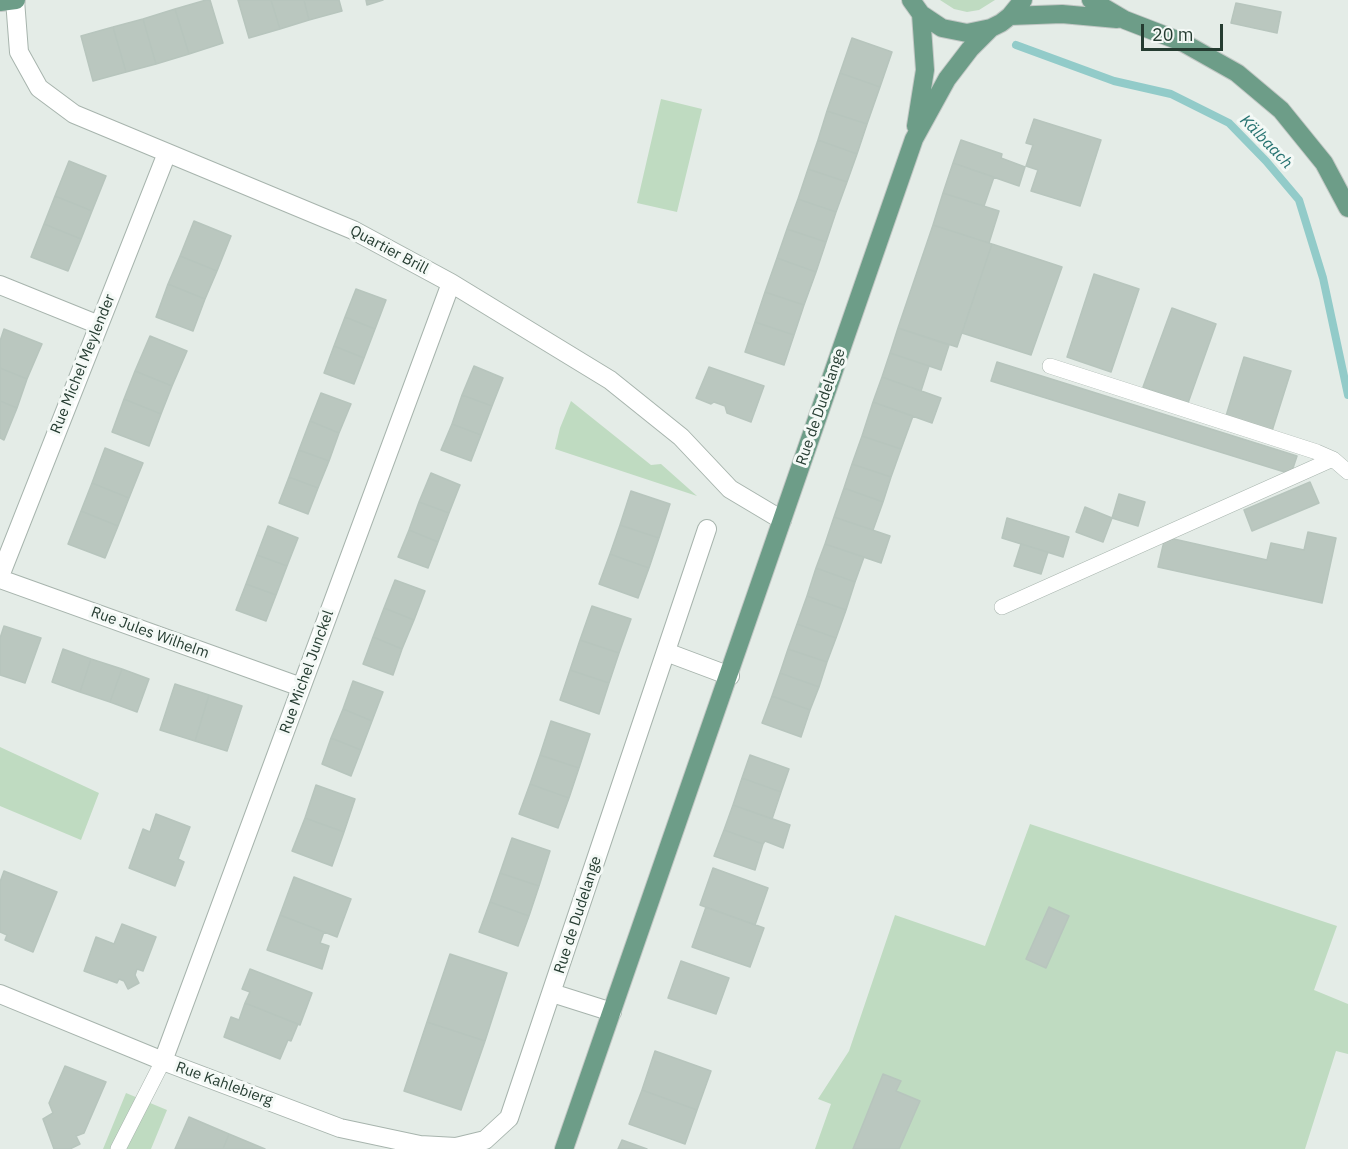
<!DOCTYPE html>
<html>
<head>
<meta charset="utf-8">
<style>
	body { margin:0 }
	#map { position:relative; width:1348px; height:1149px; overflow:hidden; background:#e4ece7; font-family:"IBM Plex Sans",sans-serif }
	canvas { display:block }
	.scale { position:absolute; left:1141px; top:24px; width:82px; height:27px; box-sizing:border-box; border:3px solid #253c31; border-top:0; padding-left:8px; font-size:18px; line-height:21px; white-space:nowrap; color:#253c31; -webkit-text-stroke:4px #f4f9f6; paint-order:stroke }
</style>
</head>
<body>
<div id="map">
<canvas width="1348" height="1149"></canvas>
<div class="scale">20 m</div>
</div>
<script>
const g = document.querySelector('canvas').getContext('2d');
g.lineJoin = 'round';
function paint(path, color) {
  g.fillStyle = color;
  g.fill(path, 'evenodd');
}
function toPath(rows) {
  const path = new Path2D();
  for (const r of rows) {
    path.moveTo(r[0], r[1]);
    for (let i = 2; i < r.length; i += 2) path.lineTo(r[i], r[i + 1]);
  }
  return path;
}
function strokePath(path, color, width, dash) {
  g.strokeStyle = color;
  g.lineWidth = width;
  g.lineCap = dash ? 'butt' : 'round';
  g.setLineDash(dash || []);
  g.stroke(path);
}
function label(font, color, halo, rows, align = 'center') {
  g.font = font + ' "IBM Plex Sans",sans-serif';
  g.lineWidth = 6;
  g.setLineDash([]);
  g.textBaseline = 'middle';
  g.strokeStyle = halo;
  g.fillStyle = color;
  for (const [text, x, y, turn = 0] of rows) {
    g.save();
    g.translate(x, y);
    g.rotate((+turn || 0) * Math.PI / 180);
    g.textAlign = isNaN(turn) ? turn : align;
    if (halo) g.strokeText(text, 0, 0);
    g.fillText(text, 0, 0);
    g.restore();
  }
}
paint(toPath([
	[940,0,995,0,979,10,967,12,954,9],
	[661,99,702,109,677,212,637,203],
	[571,401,651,465,661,464,697,496,555,449,560,428],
	[0,747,99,793,81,840,0,806],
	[1030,824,1337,926,1314,990,1348,1004,1348,1054,1336,1051,1305,1149,815,1149,831,1104,818,1099,849,1051,895,915,985,946],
	[126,1093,167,1110,151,1149,103,1149]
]), '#bfdbc1');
strokePath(toPath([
	[1016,45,1114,81,1171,94,1229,123,1266,161,1299,200,1323,278,1348,395]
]), '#92cbc9', 8);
const building = toPath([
	[206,0,210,0,223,43,189,54,175,9,206,0],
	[238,0,271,0,280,29,249,38,238,0],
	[271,0,304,0,309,20,280,29,271,0],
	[304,0,339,0,342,11,309,20,304,0],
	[366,0,383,0,367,5,366,0],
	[1236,3,1281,12,1277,33,1231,23,1236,3],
	[175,9,189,54,156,64,143,19,175,9],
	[143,19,156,64,126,72,113,27,143,19],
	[113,27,126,72,93,81,81,36,113,27],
	[852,38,892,52,880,87,840,73,852,38],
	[840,73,880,87,867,124,827,111,840,73],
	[827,111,867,124,857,154,818,140,827,111],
	[1034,119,1101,140,1080,206,1031,191,1038,170,1026,166,1033,145,1026,143,1034,119],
	[818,140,857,154,847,182,808,169,818,140],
	[961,140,1002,154,1001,158,1025,167,1019,186,953,163,961,140],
	[69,161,106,176,92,211,55,196,69,161],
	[953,163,994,177,984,206,943,193,953,163],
	[808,169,847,182,836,212,798,199,808,169],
	[943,193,999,211,989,243,933,225,943,193],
	[55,196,92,211,81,239,44,224,55,196],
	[798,199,836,212,826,242,787,229,798,199],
	[194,221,231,236,217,271,180,256,194,221],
	[44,224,81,239,68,271,31,257,44,224],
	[933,225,992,244,957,347,898,328,933,225],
	[787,229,826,242,816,272,777,258,787,229],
	[992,244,1062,267,1031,355,962,333,992,244],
	[180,256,217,271,205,299,168,284,180,256],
	[777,258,816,272,804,305,765,292,777,258],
	[1094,274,1139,289,1111,372,1067,357,1094,274],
	[168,284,205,299,193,331,156,317,168,284],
	[356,289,386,300,375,329,345,317,356,289],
	[765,292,804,305,794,335,755,322,765,292],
	[1172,308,1216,324,1188,403,1143,387,1172,308],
	[345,317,375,329,364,358,334,346,345,317],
	[755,322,794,335,784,365,745,352,755,322],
	[898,328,949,345,941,370,890,353,898,328],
	[4,329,42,344,27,379,0,368,0,341,4,329],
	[150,336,187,351,172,386,135,371,150,336],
	[334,346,364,358,354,384,324,373,334,346],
	[890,353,929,366,921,391,882,377,890,353],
	[1244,357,1291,371,1272,431,1226,416,1244,357],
	[997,362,1297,456,1291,474,991,381,997,362],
	[474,366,503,378,492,406,462,395,474,366],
	[709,367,764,386,751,422,727,413,725,406,714,402,711,404,696,398,709,367],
	[0,368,27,379,17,408,0,401,0,368],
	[135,371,172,386,161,414,124,399,135,371],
	[882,377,941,398,932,423,873,402,882,377],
	[321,393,351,404,339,433,310,421,321,393],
	[462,395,492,406,481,435,452,424,462,395],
	[124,399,161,414,149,446,112,432,124,399],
	[0,401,17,408,4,440,0,438,0,401],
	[873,402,913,416,901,449,862,436,873,402],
	[310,421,339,433,329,461,299,450,310,421],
	[452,424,481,435,471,461,441,450,452,424],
	[862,436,901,449,891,477,852,464,862,436],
	[105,448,143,463,129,498,92,483,105,448],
	[299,450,329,461,318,488,289,477,299,450],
	[852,464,891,477,883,502,844,488,852,464],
	[431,473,460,485,449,513,419,502,431,473],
	[289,477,318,488,308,514,279,503,289,477],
	[1310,482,1319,503,1252,531,1244,510,1310,482],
	[92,483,129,498,118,526,81,511,92,483],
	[844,488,883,502,873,530,834,517,844,488],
	[631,491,670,504,659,538,620,525,631,491],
	[1119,494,1145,502,1138,526,1112,518,1119,494],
	[419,502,449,513,438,542,409,530,419,502],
	[1085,507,1112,518,1103,542,1076,532,1085,507],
	[81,511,118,526,105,558,68,544,81,511],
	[834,517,890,536,881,563,825,544,834,517],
	[1007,518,1069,537,1063,557,1002,538,1007,518],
	[620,525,659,538,649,568,610,554,620,525],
	[268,526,298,538,287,566,257,555,268,526],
	[409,530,438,542,428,568,398,557,409,530],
	[1308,532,1336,538,1322,603,1158,567,1165,537,1267,560,1271,543,1304,550,1308,532],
	[825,544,864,557,855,582,816,568,825,544],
	[1021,544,1048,552,1041,574,1014,566,1021,544],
	[610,554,649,568,638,598,599,584,610,554],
	[257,555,287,566,276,595,246,584,257,555],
	[816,568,855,582,846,610,807,596,816,568],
	[395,580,425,591,414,620,384,608,395,580],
	[246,584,276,595,266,621,236,610,246,584],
	[807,596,846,610,836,638,797,624,807,596],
	[592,606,631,619,619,653,580,640,592,606],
	[384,608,414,620,402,649,373,637,384,608],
	[797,624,836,638,827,662,788,649,797,624],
	[4,626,41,638,25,683,0,675,0,638,4,626],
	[373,637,402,649,393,675,363,664,373,637],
	[580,640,619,653,609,683,570,670,580,640],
	[63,649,91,659,80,692,52,682,63,649],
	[788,649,827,662,819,687,780,673,788,649],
	[91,659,122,669,110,702,80,692,91,659],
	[122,669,149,679,137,712,110,702,122,669],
	[570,670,609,683,599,714,560,700,570,670],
	[780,673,819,687,810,710,772,696,780,673],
	[353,681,383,692,372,721,343,709,353,681],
	[175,684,209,695,195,741,160,730,175,684],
	[209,695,242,706,227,751,195,741,209,695],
	[772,696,810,710,801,737,762,723,772,696],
	[343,709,372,721,361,750,331,738,343,709],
	[551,721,590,734,579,768,540,755,551,721],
	[331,738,361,750,351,776,322,764,331,738],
	[540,755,579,768,569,798,530,784,540,755],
	[750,755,789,769,781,792,742,778,750,755],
	[742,778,781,792,772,819,733,805,742,778],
	[530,784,569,798,558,828,519,814,530,784],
	[316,785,355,799,344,832,305,818,316,785],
	[733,805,790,825,783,848,765,841,763,844,724,830,733,805],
	[156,814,190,827,178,859,184,862,175,886,129,868,143,829,150,832,156,814],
	[305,818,344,832,332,866,292,851,305,818],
	[724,830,763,844,755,870,714,856,724,830],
	[512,838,550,851,539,886,500,873,512,838],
	[713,868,768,888,755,925,700,905,713,868],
	[4,871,57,892,33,952,5,940,7,935,0,932,0,882,4,871],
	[500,873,539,886,529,916,490,902,500,873],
	[294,877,351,899,337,937,280,915,294,877],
	[490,902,529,916,518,946,479,932,490,902],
	[706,907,764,928,750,967,692,947,706,907],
	[1049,907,1069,916,1046,968,1026,959,1049,907],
	[280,915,324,932,320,943,329,946,322,969,267,950,280,915],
	[122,924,156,937,143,971,137,969,135,975,139,983,128,989,124,981,119,979,117,983,84,971,96,937,114,944,122,924],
	[450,954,507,973,485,1041,427,1022,450,954],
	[681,961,729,978,716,1014,668,998,681,961],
	[250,969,312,993,300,1025,245,1003,250,992,242,989,250,969],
	[245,1003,298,1024,291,1041,288,1040,280,1059,224,1037,231,1017,239,1020,245,1003],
	[427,1022,485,1041,461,1110,404,1091,427,1022],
	[655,1051,711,1071,697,1110,642,1090,655,1051],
	[65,1066,106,1082,84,1133,76,1136,80,1144,70,1149,54,1149,43,1119,53,1113,49,1103,65,1066],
	[883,1074,901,1081,896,1091,920,1101,899,1149,853,1149,883,1074],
	[642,1090,697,1110,685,1144,629,1124,642,1090],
	[189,1117,229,1134,223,1149,175,1149,189,1117],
	[229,1134,265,1149,223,1149,229,1134],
	[622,1140,647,1149,618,1149,622,1140]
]);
paint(building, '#bac7bf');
strokePath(building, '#b7c5bd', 1.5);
const service = toPath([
	[1050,366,1317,452,1333,459,1348,472],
	[1002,607,1333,459],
	[118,1149,163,1061]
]);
const minor = toPath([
	[15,0,19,52,39,88,74,114,353,230,451,283,610,380,681,437,730,489,782,520],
	[0,285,99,325],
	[0,576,167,153],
	[0,579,301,687],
	[666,652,730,676],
	[552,993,612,1012],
	[0,994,163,1061,340,1128,420,1145,456,1147,485,1140,509,1118,707,529],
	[163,1061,451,283]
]);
const primary = toPath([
	[911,0,921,14,942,28,967,33,991,28,1001,23,1010,16,1023,0],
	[1091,0,1125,20,1182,42,1237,73,1281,110,1324,163,1348,208],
	[0,2,16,0],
	[1010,16,1062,14,1117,19],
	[916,126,925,70,921,14],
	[564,1149,914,139,947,79,970,49,991,28]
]);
strokePath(service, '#a7b4ad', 16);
strokePath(minor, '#a7b4ad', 20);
strokePath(primary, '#c2c8c5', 20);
strokePath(service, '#fff', 15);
strokePath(minor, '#fff', 18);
strokePath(primary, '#6d9d88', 18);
label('15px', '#253c31', '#f4f9f6', [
	["Quartier Brill",389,250,28],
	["Rue Michel Meylender",83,364,-68],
	["Rue de Dudelange",821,407,-71],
	["Rue Jules Wilhelm",150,633,20],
	["Rue Michel Junckel",307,672,-70],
	["Rue de Dudelange",578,915,-72],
	["Rue Kahlebierg",224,1084,20]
]);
label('italic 16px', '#257270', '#f4f9f6', [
	["Kälbaach",1266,142,46]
]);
</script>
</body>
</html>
